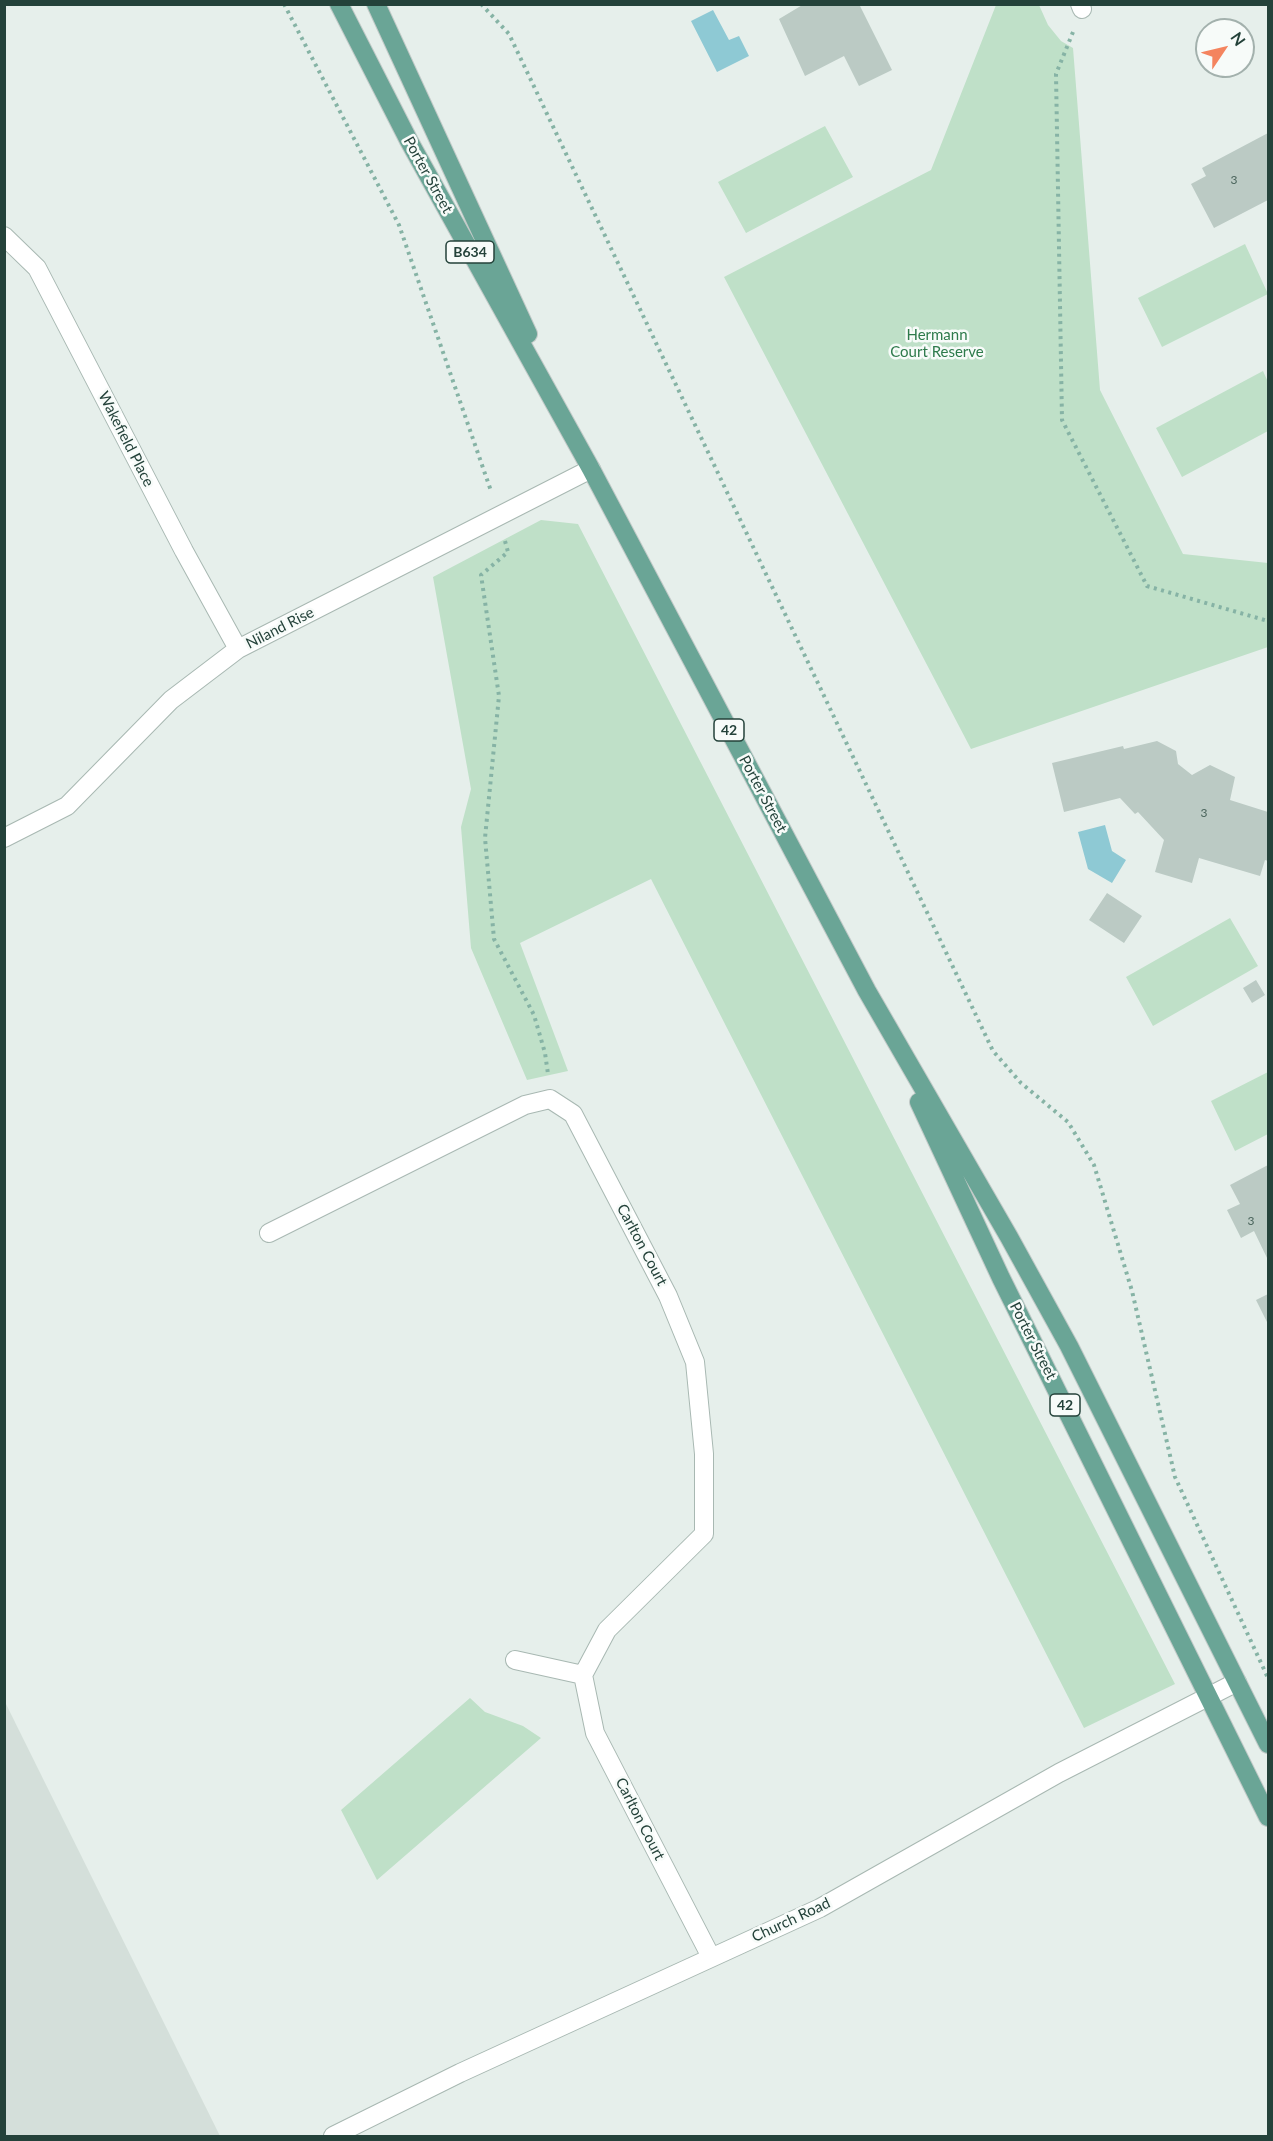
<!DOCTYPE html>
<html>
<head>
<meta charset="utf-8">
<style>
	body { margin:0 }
	#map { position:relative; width:1273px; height:2141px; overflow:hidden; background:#e6efeb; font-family:Lato,sans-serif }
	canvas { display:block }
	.frame { position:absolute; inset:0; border:6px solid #24423a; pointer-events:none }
	.north { position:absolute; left:1195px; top:18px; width:60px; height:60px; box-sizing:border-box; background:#f7fbf9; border:2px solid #a3b1ad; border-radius:50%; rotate:55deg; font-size:16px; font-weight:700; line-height:24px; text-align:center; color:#24423a }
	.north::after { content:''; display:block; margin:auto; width:21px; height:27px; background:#f4845f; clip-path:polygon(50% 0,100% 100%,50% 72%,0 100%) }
</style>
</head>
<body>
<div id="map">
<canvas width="1273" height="2141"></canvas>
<div class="frame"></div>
<div class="north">N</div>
</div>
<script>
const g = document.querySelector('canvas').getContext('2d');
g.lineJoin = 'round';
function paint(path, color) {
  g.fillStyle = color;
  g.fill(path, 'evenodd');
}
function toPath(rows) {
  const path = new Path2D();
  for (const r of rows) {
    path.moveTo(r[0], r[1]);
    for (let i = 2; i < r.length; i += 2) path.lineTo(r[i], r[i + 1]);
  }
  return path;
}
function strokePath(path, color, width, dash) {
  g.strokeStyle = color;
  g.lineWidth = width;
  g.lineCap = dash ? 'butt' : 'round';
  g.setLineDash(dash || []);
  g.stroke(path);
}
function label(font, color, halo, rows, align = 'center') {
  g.font = font + ' Lato,sans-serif';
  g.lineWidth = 5;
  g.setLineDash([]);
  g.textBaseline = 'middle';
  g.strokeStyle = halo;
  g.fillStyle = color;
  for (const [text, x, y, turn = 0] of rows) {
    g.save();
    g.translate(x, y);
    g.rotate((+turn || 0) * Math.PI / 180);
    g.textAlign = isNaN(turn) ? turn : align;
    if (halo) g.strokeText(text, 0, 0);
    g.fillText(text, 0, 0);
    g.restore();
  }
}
paint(toPath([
	[5,1702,220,2136,5,2136]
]), '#d4dfda');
paint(toPath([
	[996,5,1039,5,1048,25,1061,41,1073,48,1100,390,1183,554,1268,563,1268,647,971,749,724,277,931,170],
	[825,126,853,177,746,233,718,182],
	[1245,244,1268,294,1162,347,1138,298],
	[1263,371,1268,382,1268,431,1182,477,1156,428],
	[541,520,578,524,1175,1684,1084,1728,651,879,520,943,568,1071,527,1080,471,948,461,827,471,789,433,577],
	[1230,918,1258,966,1153,1026,1126,977],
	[1268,1072,1268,1134,1235,1151,1211,1101],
	[470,1698,485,1712,523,1726,541,1738,377,1880,341,1810]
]), '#bfe0c8');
paint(toPath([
	[713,10,729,40,739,36,749,56,717,72,691,21],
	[1105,825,1112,851,1126,860,1112,883,1088,869,1078,832]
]), '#8ec9d4');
paint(toPath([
	[804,4,859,4,892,70,859,86,844,56,805,76,779,19],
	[1268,133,1268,200,1214,228,1191,184,1206,176,1202,168],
	[1157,741,1176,751,1178,764,1192,775,1210,765,1235,777,1230,800,1268,812,1268,861,1265,860,1260,876,1199,858,1192,883,1155,872,1164,840,1138,812,1135,814,1120,798,1064,812,1052,763,1123,746,1124,749],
	[1107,893,1142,916,1124,943,1089,920],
	[1256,980,1265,995,1252,1003,1243,988],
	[1268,1165,1268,1260,1254,1231,1241,1238,1227,1210,1240,1204,1230,1185],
	[1268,1294,1268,1324,1256,1300]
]), '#bbcac4');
const minor = toPath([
	[1080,4,1082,9],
	[4,236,37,268,184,551,238,649],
	[4,838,67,806,171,700,238,649,591,469],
	[269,1233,525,1105,550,1099,573,1114,668,1296,695,1362,704,1454,704,1534,607,1630,583,1675,595,1733,711,1957],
	[515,1660,583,1675],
	[333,2136,460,2073,820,1908,1059,1773,1237,1682]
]);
const primary = toPath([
	[339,4,409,141,591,469,867,991,1009,1237,1069,1346,1268,1744],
	[376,4,528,334],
	[919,1102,1001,1278,1268,1817]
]);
strokePath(minor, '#a8b8b2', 20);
strokePath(primary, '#c2cac8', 20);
strokePath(toPath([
	[284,4,399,225,491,491],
	[481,4,509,34,993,1051,1021,1083,1068,1122,1094,1165,1132,1291,1175,1477,1268,1678],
	[1073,32,1056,74,1062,420,1147,586,1268,621],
	[505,541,508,552,481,575,499,696,485,838,494,939,534,1015,545,1053,548,1074]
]), '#86b3a5', 4, [3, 4.5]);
strokePath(minor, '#fff', 18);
strokePath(primary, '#6aa596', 18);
label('12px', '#4a645c', null, [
	["3",1234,180],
	["3",1204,813],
	["3",1251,1221]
]);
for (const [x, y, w] of [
	[470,252,48],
	[729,730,30],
	[1065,1405,30]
]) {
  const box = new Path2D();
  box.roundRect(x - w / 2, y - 11, w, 22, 4.5);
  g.fillStyle = '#f7fbf9';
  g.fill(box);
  strokePath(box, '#24423a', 1.5);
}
label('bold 14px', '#24423a', null, [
	["B634",470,252],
	["42",729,730],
	["42",1065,1405]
]);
label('15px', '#24423a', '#f7fbf9', [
	["Porter Street",428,175,61],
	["Wakefield Place",126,439,63],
	["Niland Rise",280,628,-27],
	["Porter Street",763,794,62],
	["Carlton Court",642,1245,62],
	["Porter Street",1033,1341,63],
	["Carlton Court",640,1819,63],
	["Church Road",791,1920,-25]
]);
label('15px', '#2d7a4b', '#f7fbf9', [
	["Hermann",937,335],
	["Court Reserve",937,352]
]);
</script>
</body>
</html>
